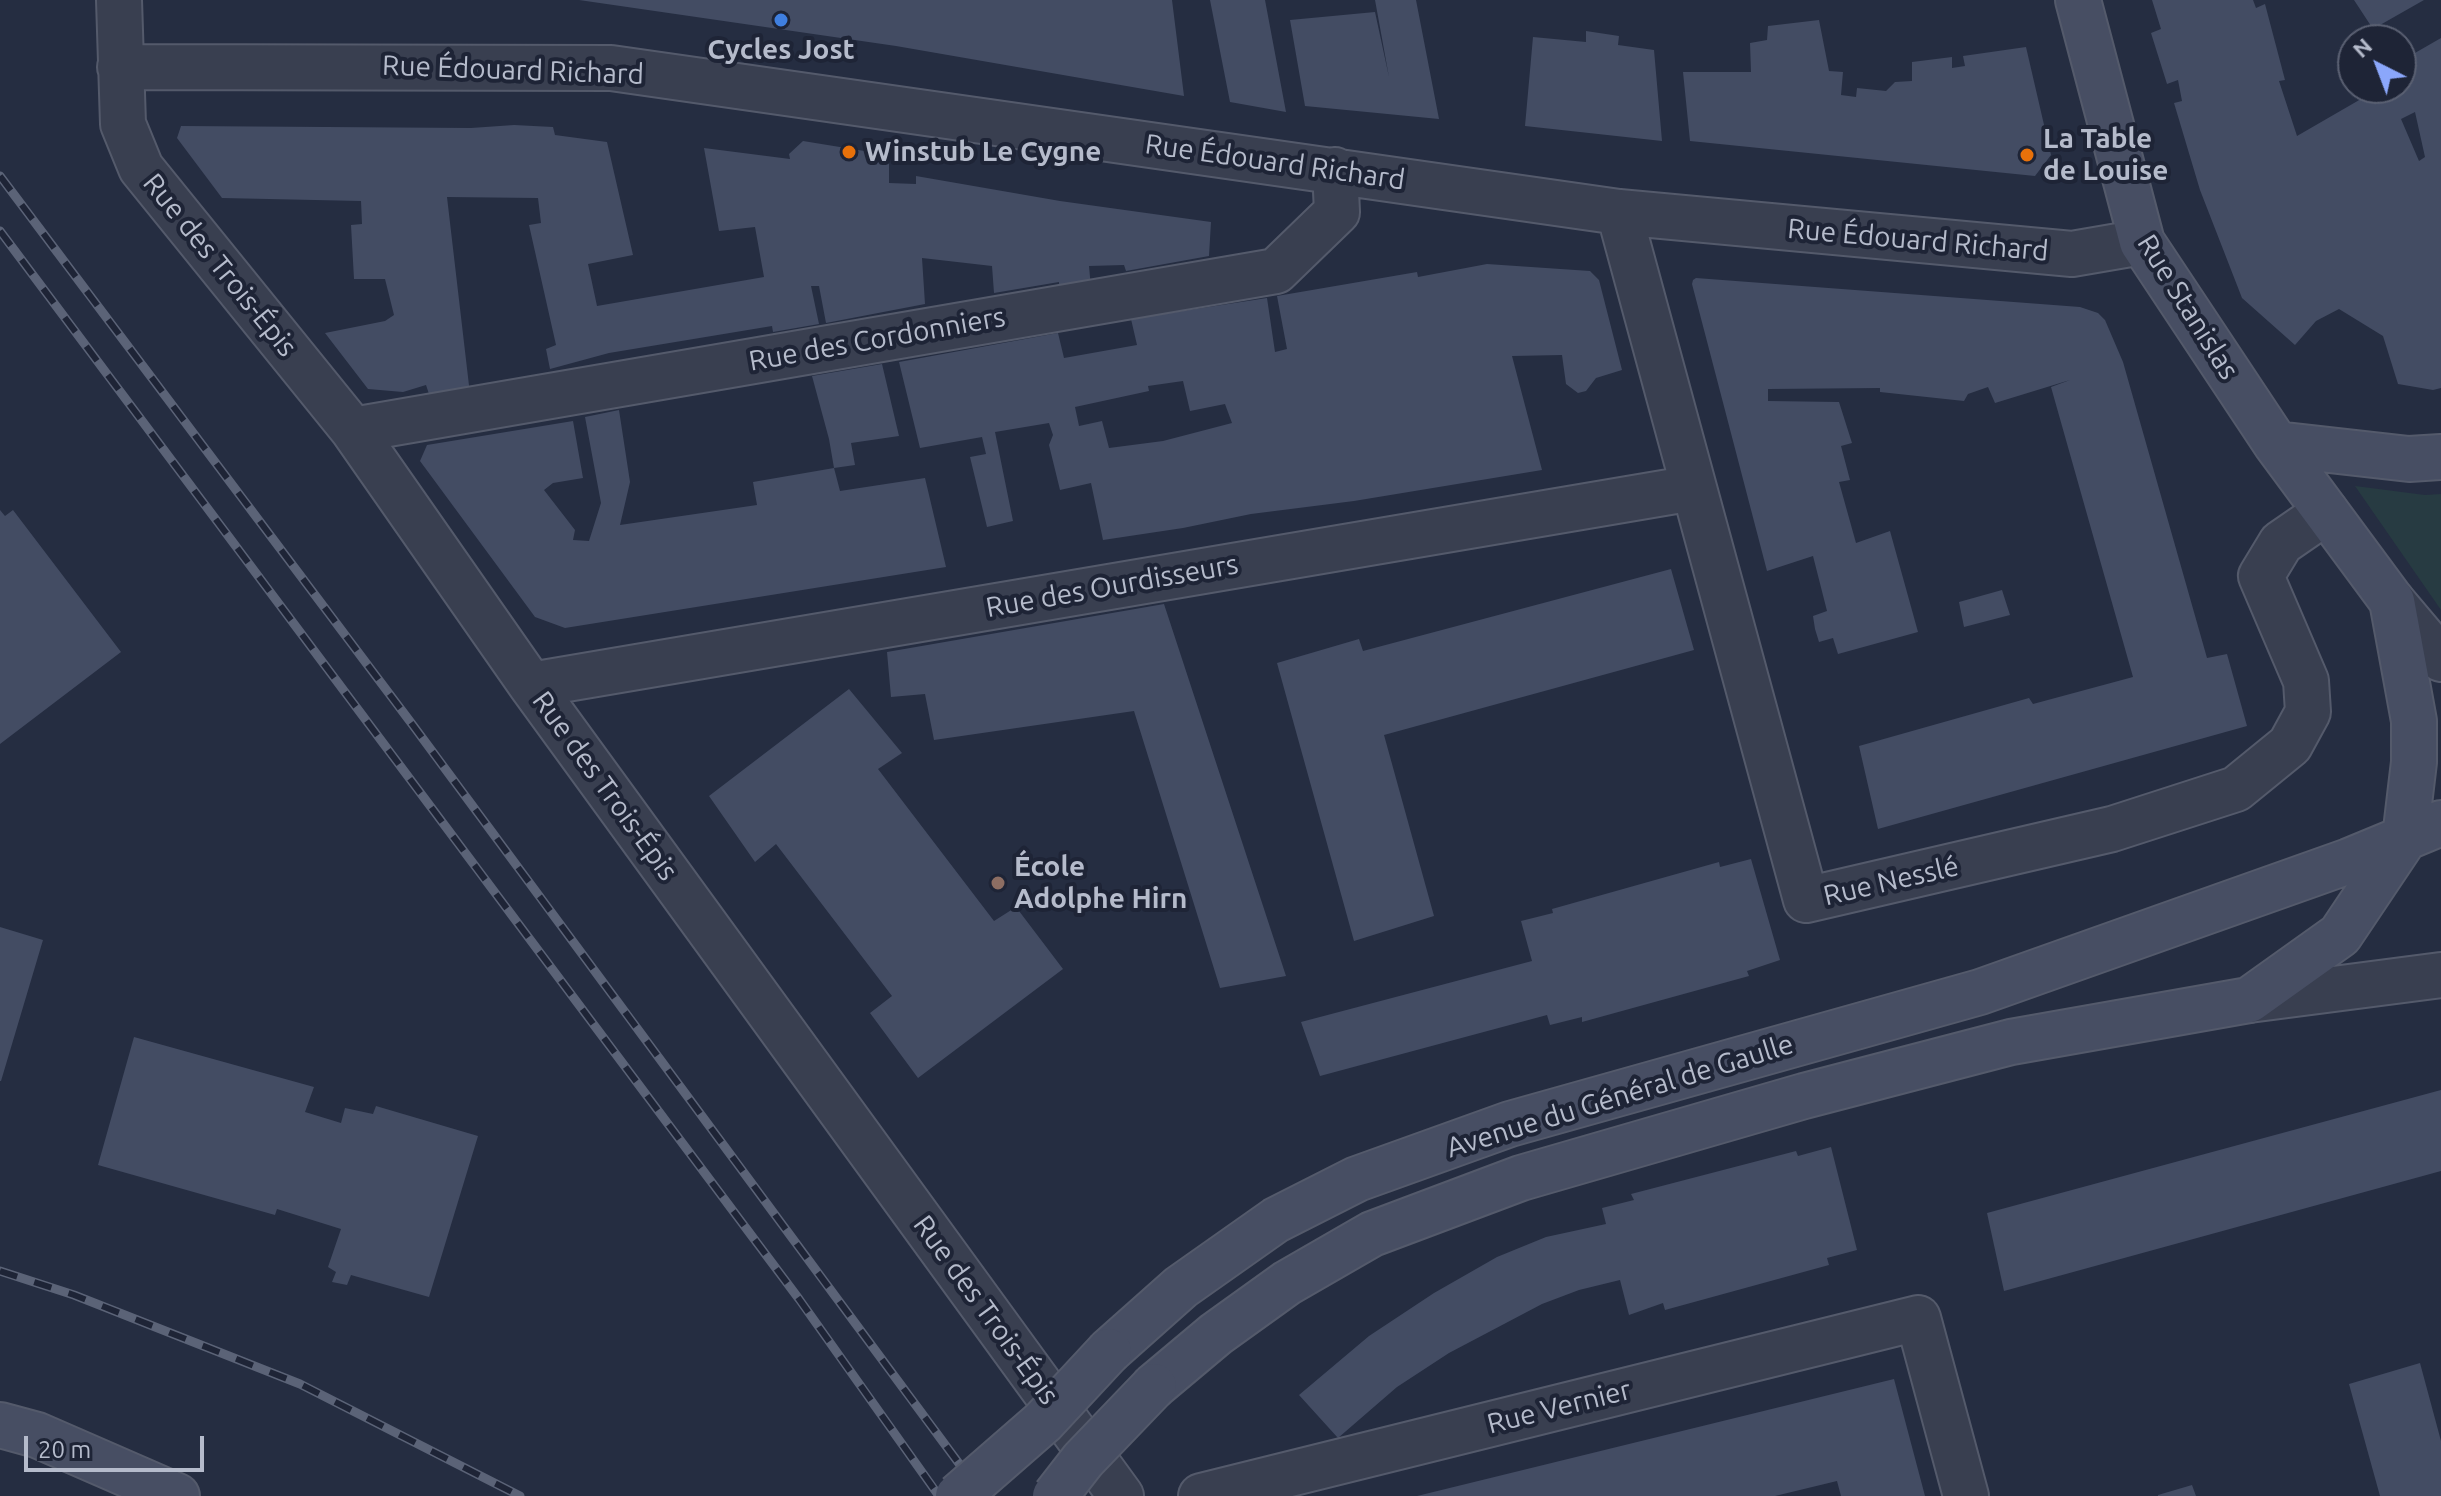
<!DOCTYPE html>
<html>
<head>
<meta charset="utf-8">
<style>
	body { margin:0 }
	#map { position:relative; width:2441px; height:1496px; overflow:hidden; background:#252d41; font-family:Ubuntu,sans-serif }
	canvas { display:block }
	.north { position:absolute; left:2337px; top:24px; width:80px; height:80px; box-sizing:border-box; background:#1e2436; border:2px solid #5a6072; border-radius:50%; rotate:318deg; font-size:22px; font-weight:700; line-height:32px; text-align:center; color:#b5bbcb }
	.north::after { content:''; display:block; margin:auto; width:28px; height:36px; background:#8ba7fb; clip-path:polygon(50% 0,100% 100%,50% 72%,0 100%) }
	.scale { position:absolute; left:24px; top:1436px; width:180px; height:36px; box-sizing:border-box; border:4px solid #b5bbcb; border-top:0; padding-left:10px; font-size:24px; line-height:28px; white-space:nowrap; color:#b5bbcb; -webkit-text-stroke:6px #1e2436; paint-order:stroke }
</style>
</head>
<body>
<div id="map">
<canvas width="2441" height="1496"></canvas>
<div class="north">N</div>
<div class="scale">20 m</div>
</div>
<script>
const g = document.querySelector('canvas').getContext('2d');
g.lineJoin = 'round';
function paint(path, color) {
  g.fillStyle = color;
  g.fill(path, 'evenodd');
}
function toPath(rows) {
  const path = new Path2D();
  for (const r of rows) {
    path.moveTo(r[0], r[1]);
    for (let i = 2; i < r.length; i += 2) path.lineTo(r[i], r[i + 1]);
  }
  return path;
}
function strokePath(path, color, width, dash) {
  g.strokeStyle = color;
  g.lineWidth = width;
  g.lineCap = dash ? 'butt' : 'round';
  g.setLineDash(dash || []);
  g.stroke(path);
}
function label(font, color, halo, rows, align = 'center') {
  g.font = font + ' Ubuntu,sans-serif';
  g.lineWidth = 8;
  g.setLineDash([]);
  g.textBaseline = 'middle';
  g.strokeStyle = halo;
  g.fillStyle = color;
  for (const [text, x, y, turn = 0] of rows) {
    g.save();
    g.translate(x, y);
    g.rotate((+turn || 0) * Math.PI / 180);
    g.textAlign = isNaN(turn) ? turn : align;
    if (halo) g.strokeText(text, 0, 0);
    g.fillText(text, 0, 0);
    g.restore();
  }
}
paint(toPath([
	[2355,486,2425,495,2441,494,2441,610]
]), '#273b42');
paint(toPath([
	[579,0,1172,0,1184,96,896,46],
	[1210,0,1265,0,1286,112,1230,102],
	[1375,0,1416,0,1439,119,1305,106,1290,20,1375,12,1389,77],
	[2152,0,2253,0,2256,8,2265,4,2285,80,2279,81,2297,136,2380,88,2401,88,2401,61,2441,38,2441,388,2433,390,2398,384,2383,336,2339,309,2316,321,2295,345,2242,298,2200,190,2174,103,2182,101,2178,80,2167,84,2151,33,2161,29],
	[2415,112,2425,157,2419,161,2401,119],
	[2354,0,2424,0,2373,29],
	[1819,20,1829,71,1843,72,1841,95,1856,97,1857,88,1886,91,1895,82,1912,81,1912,62,1952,57,1952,68,1965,66,1963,56,2026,47,2051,155,2035,176,1690,141,1683,72,1751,72,1750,43,1767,40,1768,26],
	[1586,31,1619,36,1618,45,1654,50,1662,141,1525,126,1533,37,1586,42],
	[514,125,553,127,555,135,607,142,633,255,588,264,597,306,764,277,755,227,719,231,704,148,790,159,789,154,803,141,889,155,889,183,916,184,916,176,1060,201,1211,222,1209,256,1126,271,1124,265,1089,266,1091,288,1059,295,1059,282,994,293,992,266,922,258,925,304,826,323,819,286,811,286,819,324,773,332,772,326,609,353,550,369,546,349,556,345,529,225,541,223,538,198,447,197,470,394,432,403,426,385,403,392,368,389,325,333,385,321,394,315,385,279,354,279,351,225,362,224,361,201,222,198,177,138,181,126,471,128],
	[1487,264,1590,271,1599,280,1622,370,1596,378,1586,391,1578,393,1566,384,1562,355,1512,356,1542,470,1354,501,1251,514,1183,528,1103,540,1091,483,1060,490,1049,445,1053,435,1049,423,995,432,1013,521,987,527,970,457,986,454,982,437,920,448,899,362,1058,333,1064,358,1137,345,1131,319,1267,298,1275,352,1287,349,1277,296,1417,272,1418,277],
	[1183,381,1190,411,1225,404,1232,423,1163,441,1109,448,1102,421,1079,426,1075,407,1149,391,1148,386],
	[1696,278,2080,307,2098,313,2105,320,2123,362,2207,658,2227,654,2247,726,1878,829,1859,746,2029,698,2033,704,2133,677,2051,387,2070,380,1995,403,1988,387,1968,394,1964,401,1880,392,1880,388,1768,389,1768,401,1839,402,1852,443,1841,446,1850,480,1839,482,1856,543,1890,531,1918,632,1838,654,1833,638,1819,642,1815,629,1813,616,1827,611,1813,556,1767,571,1692,284,1693,280],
	[882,364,899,436,851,443,855,465,834,468,829,439,812,376],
	[619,410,630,482,620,525,757,505,753,482,834,468,840,491,925,478,946,567,565,628,535,617,420,461,427,445,573,421,583,478,553,483,544,490,575,530,573,540,589,541,601,503,585,417],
	[0,510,5,516,13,510,121,652,0,744],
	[1671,569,1694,650,1384,735,1434,916,1354,941,1277,663,1359,639,1363,651],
	[2002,590,2010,615,1964,627,1959,602],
	[1164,604,1286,976,1220,988,1134,711,934,740,925,694,891,697,887,652],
	[849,689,902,753,878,769,994,921,1016,907,1063,969,918,1078,870,1013,892,996,776,844,755,862,709,796],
	[1751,859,1780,960,1747,971,1749,976,1582,1022,1582,1017,1550,1025,1547,1015,1320,1076,1301,1022,1532,961,1521,921,1553,913,1552,909,1719,862,1720,867],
	[0,927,43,940,1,1081,0,1081],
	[134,1037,314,1087,305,1112,341,1123,345,1108,373,1114,376,1106,478,1136,429,1297,351,1275,347,1285,332,1282,336,1272,328,1267,341,1229,277,1209,275,1215,98,1165],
	[2441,1090,2441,1171,2004,1291,1987,1213],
	[1831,1147,1857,1250,1827,1258,1829,1265,1665,1310,1663,1303,1629,1315,1620,1280,1579,1290,1542,1304,1449,1353,1397,1387,1338,1438,1299,1395,1369,1336,1434,1293,1497,1257,1546,1237,1606,1224,1602,1208,1634,1200,1631,1194,1796,1151,1798,1156],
	[2420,1363,2441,1441,2441,1496,2380,1496,2349,1384],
	[1894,1379,1925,1496,1841,1496,1837,1481,1775,1496,1417,1496],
	[2192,1485,2196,1496,2158,1496,2158,1495]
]), '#434c63');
const street = toPath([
	[119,0,123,124,141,168,353,430,531,685,1121,1496],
	[120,67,611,68,1619,212,2072,254,2142,242],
	[1619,212,1806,900,2112,829,2236,789,2290,745,2308,712,2306,681,2261,576,2281,543,2326,512],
	[353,430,1276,271,1337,212,1335,170],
	[2392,601,2441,659],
	[531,685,1693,488],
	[2249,1000,2441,975],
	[1201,1496,1918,1318,1966,1496]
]);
const secondary = toPath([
	[2276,444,2409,459,2441,457],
	[1109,1351,1181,1287,1276,1220,1357,1179,1510,1124,1980,992,2349,861,2441,823],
	[1154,1386,1216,1334,1287,1283,1372,1234,1521,1178,1804,1096,2011,1042,2249,1000,2340,935,2405,838,2414,762,2414,721,2392,601,2276,444,2142,242,2078,0],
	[0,1425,37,1435,177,1496]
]);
strokePath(street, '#545a6b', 48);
strokePath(secondary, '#545a6b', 48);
strokePath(street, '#393f50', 44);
strokePath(secondary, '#474e63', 44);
const rail = toPath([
	[0,176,412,724,983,1496],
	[0,231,799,1299,939,1496],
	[0,1271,74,1295,300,1384,520,1496]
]);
strokePath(rail, '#5b6377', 9);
strokePath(rail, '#1e2436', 6, [18]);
const secondaryBridge = toPath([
	[958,1496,1043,1422,1109,1351],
	[1055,1496,1083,1460,1154,1386]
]);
strokePath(secondaryBridge, '#545a6b', 48, []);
strokePath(secondaryBridge, '#474e63', 44);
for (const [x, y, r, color] of [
	[781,20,8,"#3f7fe0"],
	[849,152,8,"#e8710a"],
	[2027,155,8,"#e8710a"],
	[998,883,8,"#8d6e63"]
]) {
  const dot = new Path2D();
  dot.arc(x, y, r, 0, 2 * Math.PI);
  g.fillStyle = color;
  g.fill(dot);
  strokePath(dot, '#1e2436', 3);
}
label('bold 28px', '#b5bbcb', '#1e2436', [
	["Cycles Jost",781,50,"center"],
	["La Table",2043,139],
	["de Louise",2043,171],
	["Winstub Le Cygne",865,152],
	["École",1014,867],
	["Adolphe Hirn",1014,899]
], 'left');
label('28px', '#b5bbcb', '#1e2436', [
	["Rue Édouard Richard",513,70,2],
	["Rue Édouard Richard",1275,162,8],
	["Rue Édouard Richard",1918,240,5],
	["Rue des Trois-Épis",220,265,51],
	["Rue Stanislas",2188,307,58],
	["Rue des Cordonniers",877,339,-10],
	["Rue des Ourdisseurs",1112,586,-10],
	["Rue des Trois-Épis",605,786,54],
	["Rue Nesslé",1891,881,-13],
	["Avenue du Général de Gaulle",1620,1096,-17],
	["Rue des Trois-Épis",986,1310,54],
	["Rue Vernier",1559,1407,-14]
]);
</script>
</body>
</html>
